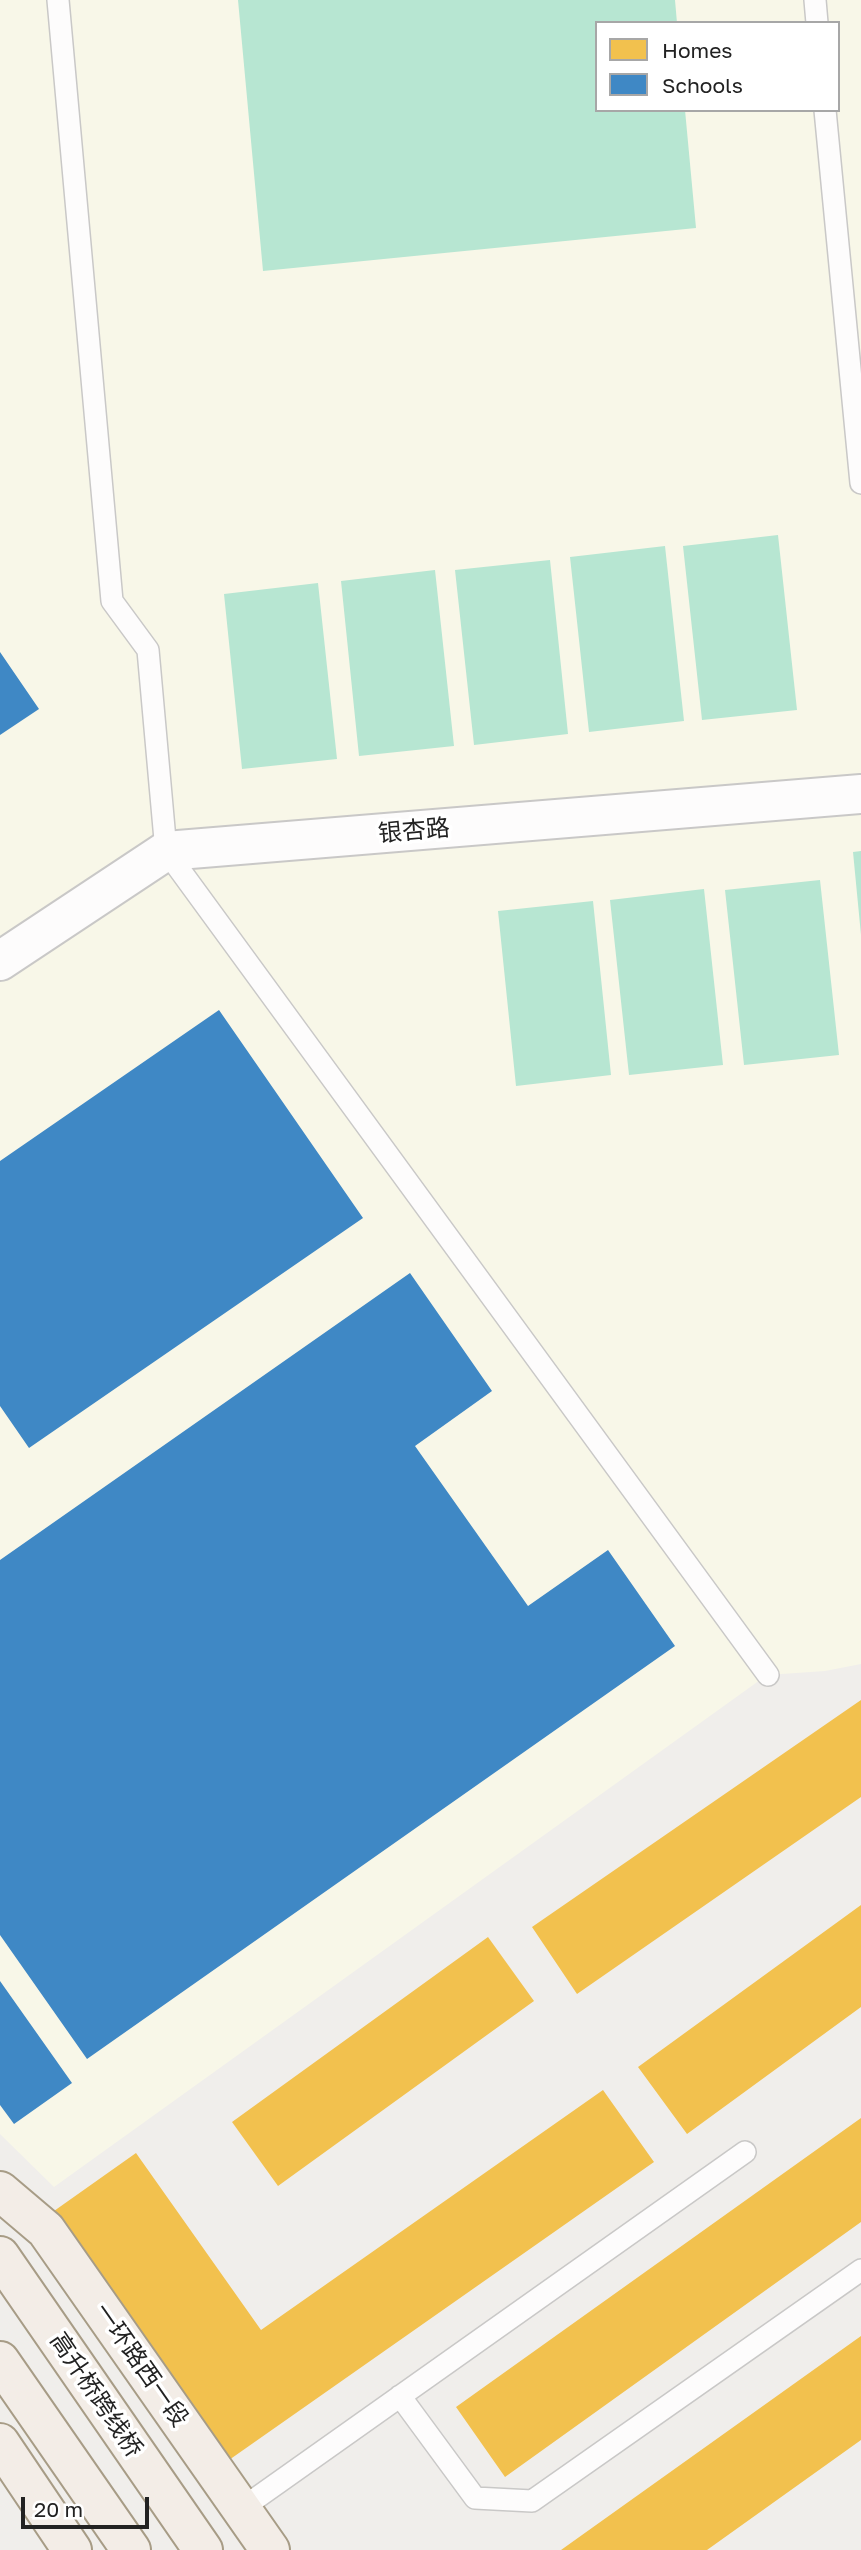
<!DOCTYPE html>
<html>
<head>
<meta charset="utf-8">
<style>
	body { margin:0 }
	#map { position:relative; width:861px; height:2550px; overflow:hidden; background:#f0eeeb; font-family:"Golos Text",sans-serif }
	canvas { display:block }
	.legend { position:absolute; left:595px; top:21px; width:245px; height:91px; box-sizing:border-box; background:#fff; border:2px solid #a7a7a7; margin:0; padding:9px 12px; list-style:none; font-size:21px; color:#222 }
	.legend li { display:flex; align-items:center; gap:14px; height:35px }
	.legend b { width:35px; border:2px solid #a7a7a7 }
	.scale { position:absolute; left:21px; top:2497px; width:128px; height:32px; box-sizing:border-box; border:4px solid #222; border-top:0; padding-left:9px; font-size:21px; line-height:24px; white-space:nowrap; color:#222; -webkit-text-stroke:5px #fff; paint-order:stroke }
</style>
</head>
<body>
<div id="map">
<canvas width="861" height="2550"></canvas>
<ul class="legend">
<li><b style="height:19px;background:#f2c14e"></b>Homes</li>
<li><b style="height:19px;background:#3f88c5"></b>Schools</li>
</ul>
<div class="scale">20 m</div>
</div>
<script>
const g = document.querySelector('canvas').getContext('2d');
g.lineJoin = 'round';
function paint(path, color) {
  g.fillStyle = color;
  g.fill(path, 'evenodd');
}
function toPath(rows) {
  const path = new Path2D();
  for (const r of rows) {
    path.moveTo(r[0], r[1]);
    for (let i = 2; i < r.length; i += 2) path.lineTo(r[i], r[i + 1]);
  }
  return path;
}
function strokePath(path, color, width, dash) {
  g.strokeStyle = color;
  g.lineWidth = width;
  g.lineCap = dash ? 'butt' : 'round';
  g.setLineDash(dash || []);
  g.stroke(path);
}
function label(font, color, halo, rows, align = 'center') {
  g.font = font + ' "Golos Text","Noto Sans SC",sans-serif';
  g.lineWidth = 7;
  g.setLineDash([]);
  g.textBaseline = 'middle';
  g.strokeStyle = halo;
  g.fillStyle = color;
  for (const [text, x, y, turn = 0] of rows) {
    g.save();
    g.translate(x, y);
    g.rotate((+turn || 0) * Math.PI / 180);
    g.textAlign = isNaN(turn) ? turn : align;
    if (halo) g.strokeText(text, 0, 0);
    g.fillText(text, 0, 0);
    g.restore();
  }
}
paint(toPath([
	[0,0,861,0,861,1664,825,1671,767,1675,54,2187,0,2134],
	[597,23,838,23,838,110,597,110]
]), '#f8f7e8');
paint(toPath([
	[238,0,675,0,677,23,597,23,597,110,685,110,696,228,263,271],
	[778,535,797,710,702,720,683,546],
	[665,546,684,721,589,732,570,557],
	[550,560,568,734,474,745,455,570],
	[435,570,454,746,359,756,341,581],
	[318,583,337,759,242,769,224,594],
	[861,851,861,935,853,852],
	[820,880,839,1055,744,1065,725,890],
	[704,889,723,1065,629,1075,610,900],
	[593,901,611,1075,516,1086,498,911]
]), '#b7e6d2');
paint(toPath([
	[861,1700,861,1797,577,1994,532,1927],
	[861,1905,861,2007,687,2134,638,2067],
	[488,1937,534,2001,278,2186,232,2122],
	[603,2090,654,2162,229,2460,54,2211,136,2153,261,2330],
	[861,2118,861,2222,505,2477,456,2407],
	[861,2336,861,2440,707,2550,561,2550]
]), '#f2c14e');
paint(toPath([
	[0,652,39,709,0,735],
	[219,1010,363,1218,29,1448,0,1406,0,1161],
	[410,1273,492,1391,415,1446,528,1606,608,1550,675,1646,87,2059,0,1935,0,1560],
	[0,1981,72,2083,14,2124,0,2105]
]), '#3f88c5');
const lane = toPath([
	[58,0,112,601,148,650,166,851,768,1675],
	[815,0,817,23],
	[825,110,861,483],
	[400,2396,475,2498,532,2501,861,2270],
	[241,2509,745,2152]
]);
const street = toPath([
	[0,961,166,851,861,794]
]);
const primary = toPath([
	[0,2191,46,2230,270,2550],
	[0,2256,203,2550],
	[0,2361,131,2550],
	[0,2443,72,2550]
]);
strokePath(lane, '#c9c8c7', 24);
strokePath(street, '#c9c8c7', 42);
strokePath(primary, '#a79c86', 42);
strokePath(lane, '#fdfcfc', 21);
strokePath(street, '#fdfcfc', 38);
strokePath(primary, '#f3ede7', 38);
label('24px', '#222', '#fff', [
	["银杏路",414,831,-5],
	["一环路西一段",141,2365,55],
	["高升桥跨线桥",96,2395,56]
]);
</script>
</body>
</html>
